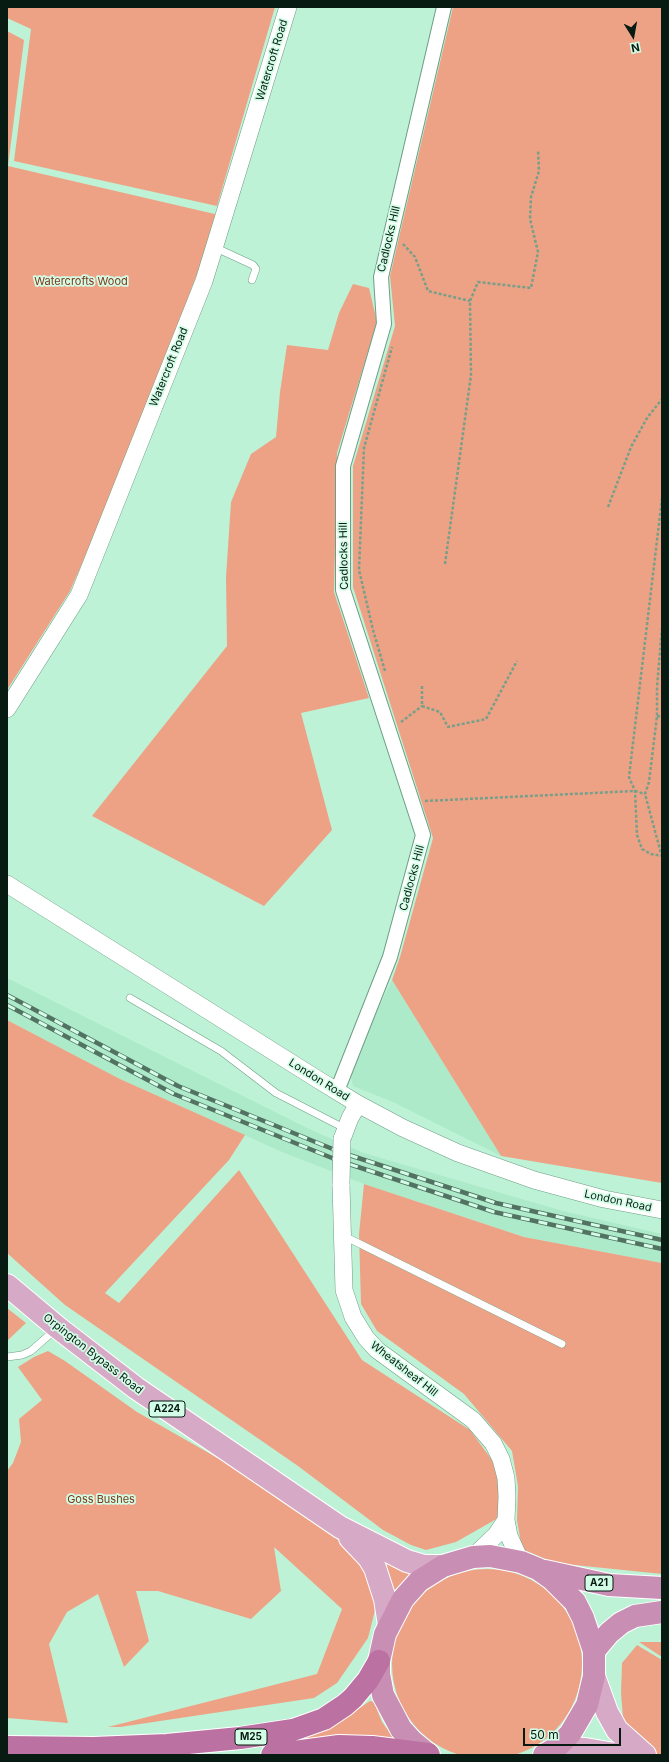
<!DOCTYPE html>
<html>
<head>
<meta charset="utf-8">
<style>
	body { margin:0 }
	#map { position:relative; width:669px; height:1762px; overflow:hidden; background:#bef2d6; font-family:Inter,sans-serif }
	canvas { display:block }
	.frame { position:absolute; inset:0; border:8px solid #071b12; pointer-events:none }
	.north { position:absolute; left:613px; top:16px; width:40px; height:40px; -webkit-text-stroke:3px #d3fde6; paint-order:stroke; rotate:169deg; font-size:11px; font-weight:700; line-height:16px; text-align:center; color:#071b12 }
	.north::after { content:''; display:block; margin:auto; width:14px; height:18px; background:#071b12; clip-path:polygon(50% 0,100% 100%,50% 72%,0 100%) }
	.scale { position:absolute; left:523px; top:1728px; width:98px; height:18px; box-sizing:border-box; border:2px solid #071b12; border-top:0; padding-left:5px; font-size:12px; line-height:14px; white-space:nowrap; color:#071b12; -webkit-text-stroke:3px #d3fde6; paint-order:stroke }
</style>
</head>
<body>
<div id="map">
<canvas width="669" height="1762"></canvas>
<div class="frame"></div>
<div class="north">N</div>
<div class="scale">50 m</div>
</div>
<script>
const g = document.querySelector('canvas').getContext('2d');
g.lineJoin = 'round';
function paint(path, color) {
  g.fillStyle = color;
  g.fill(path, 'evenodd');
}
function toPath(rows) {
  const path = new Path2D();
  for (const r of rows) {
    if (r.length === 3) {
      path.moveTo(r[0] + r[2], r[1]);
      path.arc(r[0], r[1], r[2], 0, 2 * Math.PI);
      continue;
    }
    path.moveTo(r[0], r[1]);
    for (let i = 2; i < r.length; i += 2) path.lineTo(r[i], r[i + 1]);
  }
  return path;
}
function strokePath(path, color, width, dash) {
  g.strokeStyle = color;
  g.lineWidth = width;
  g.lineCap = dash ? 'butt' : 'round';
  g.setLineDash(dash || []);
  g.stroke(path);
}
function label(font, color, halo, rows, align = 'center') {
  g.font = font + ' Inter,sans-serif';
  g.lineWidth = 3.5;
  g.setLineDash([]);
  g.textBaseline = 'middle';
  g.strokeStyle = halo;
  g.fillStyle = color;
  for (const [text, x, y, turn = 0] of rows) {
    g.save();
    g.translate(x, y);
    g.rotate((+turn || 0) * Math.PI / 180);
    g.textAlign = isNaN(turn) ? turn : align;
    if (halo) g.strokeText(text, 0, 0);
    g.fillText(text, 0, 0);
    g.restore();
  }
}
paint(toPath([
	[7,978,309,1129,364,1153,563,1211,662,1234,662,1263,524,1237,364,1184,282,1152,120,1079,7,1020],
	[392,980,501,1156,395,1103,353,1086,349,1068]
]), '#adeaca');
paint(toPath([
	[7,7,275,7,217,206,14,161,31,29,7,18],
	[453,7,662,7,662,1183,501,1156,392,980,400,957,433,838,353,587,353,466,395,326,390,276],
	[7,31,24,40,8,166,219,215,129,456,70,591,7,690],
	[353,284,369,288,377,322,337,453,334,592,369,698,301,713,332,830,264,906,92,816,227,646,226,577,231,502,251,454,276,437,280,392,287,345,328,350,339,313],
	[7,1020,120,1079,245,1135,229,1160,105,1293,119,1303,239,1170,362,1360,470,1430,492,1460,500,1486,500,1517,456,1542,426,1550,411,1545,383,1530,298,1466,65,1305,7,1253],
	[364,1184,524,1237,662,1263,662,1574,555,1563,522,1549,517,1520,518,1486,512,1451,464,1394,377,1331,361,1304,359,1234],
	[7,1308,26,1323,7,1341],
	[48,1351,65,1361,137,1412,249,1476,313,1520,362,1559,376,1588,375,1610,368,1638,337,1683,314,1698,120,1727,108,1727,317,1674,342,1609,274,1547,281,1591,251,1619,158,1591,136,1591,149,1641,124,1667,98,1594,67,1612,49,1644,68,1723,7,1718,7,1471,13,1463,21,1442,19,1419,42,1400,18,1367,34,1357],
	[380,1556,413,1571,394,1591,393,1591],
	[487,1664,95],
	[639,1642,662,1642,662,1657],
	[637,1645,662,1660,662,1755,626,1755,621,1693,622,1663],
	[370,1701,374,1702,382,1722,395,1740,288,1744,295,1738,349,1715]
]), '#eea285');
const service = toPath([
	[214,247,253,265,256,269,252,280],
	[130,998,221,1051,276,1093,346,1129],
	[344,1236,562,1344],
	[7,1357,22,1355,31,1351,56,1329]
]);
const minor = toPath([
	[337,1091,390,957,423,835,343,590,343,466,384,324,381,277,444,7]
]);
const tertiary = toPath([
	[7,709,79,595,204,281,288,7],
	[7,884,317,1079,358,1104,403,1128,458,1153,534,1180,604,1199,662,1210],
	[342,1139,350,1118,358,1104],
	[341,1184,344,1290,353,1317,366,1338,377,1350,473,1420,493,1443,501,1459,506,1478,507,1496,506,1520,509,1536,521,1562],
	[473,1557,496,1535,506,1520]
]);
const primary = toPath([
	[7,1285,57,1327,136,1388,340,1527,407,1561,424,1566,443,1566],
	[350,1538,369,1558,375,1568,385,1599,389,1625],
	[594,1676,607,1712,617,1730,645,1755],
	[556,1748,585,1749,620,1755]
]);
const trunk = toPath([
	[545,1571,609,1585,662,1588],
	[594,1651,609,1633,621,1623,635,1616,662,1612],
	[429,1755,412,1741,401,1729,383,1695,379,1674,379,1661,385,1634,403,1599,419,1581,443,1566,473,1557,490,1556,521,1562,538,1569,552,1579,575,1602,583,1618,594,1651,594,1676,587,1705,570,1734,556,1748,544,1755]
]);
const motorway = toPath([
	[7,1747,94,1748,167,1745,240,1738,293,1730,324,1719,345,1705,353,1698,368,1680,379,1661],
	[272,1755,339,1746,372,1747,428,1754]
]);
strokePath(service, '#6c9e84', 8);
strokePath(minor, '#6c9e84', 16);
strokePath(tertiary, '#6c9e84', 18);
strokePath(primary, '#fff', 24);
strokePath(trunk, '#fff', 24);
strokePath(motorway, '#fff', 24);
strokePath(toPath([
	[403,244,415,257,428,291,470,301],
	[662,498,629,777,635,791,637,835,642,849,651,854,662,856],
	[608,507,631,447,647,418,662,399],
	[445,564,471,375,470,301,478,282,531,288,538,252,530,219,531,197,539,171,538,150],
	[385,671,373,630,359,570,364,448,392,347],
	[422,686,422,706,440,712,448,727,486,719,517,661],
	[657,716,662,717],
	[401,722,422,706],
	[425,801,635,791,645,794],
	[662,857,645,794,649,782,657,716,657,687,662,628]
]), '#779f8a', 2.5, [3, 2]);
strokePath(service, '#fff', 7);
strokePath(minor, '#fff', 14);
strokePath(tertiary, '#fff', 17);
strokePath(primary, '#d6aac7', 22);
strokePath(trunk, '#c88eb4', 22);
strokePath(motorway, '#bb71a1', 22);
const rail = toPath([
	[7,995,178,1086,340,1152,496,1203,662,1240],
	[7,1005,174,1094,337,1160,494,1212,662,1249]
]);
strokePath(rail, '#527362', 4.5);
strokePath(rail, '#d3fde6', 3, [9]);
const tertiaryBridge = toPath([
	[341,1184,342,1139]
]);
strokePath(tertiaryBridge, '#6c9e84', 18, []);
strokePath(tertiaryBridge, '#fff', 17);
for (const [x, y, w] of [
	[167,1409,36],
	[599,1583,28],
	[251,1737,32]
]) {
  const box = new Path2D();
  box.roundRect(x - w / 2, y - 8, w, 16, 3);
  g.fillStyle = '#d3fde6';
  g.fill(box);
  strokePath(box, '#071b12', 1);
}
label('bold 10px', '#071b12', null, [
	["A224",167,1409],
	["A21",599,1583],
	["M25",251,1737]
]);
label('11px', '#071b12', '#d3fde6', [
	["Watercroft Road",272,60,-73],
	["Cadlocks Hill",389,239,-77],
	["Watercroft Road",169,367,-68],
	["Cadlocks Hill",344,556,-91],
	["Cadlocks Hill",412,878,-75],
	["London Road",319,1080,32],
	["London Road",618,1201,12],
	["Orpington Bypass Road",93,1354,38],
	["Wheatsheaf Hill",404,1369,38]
]);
label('11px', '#7d3618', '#d3fde6', [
	["Watercrofts Wood",81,282],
	["Goss Bushes",101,1500]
]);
</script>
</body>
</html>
